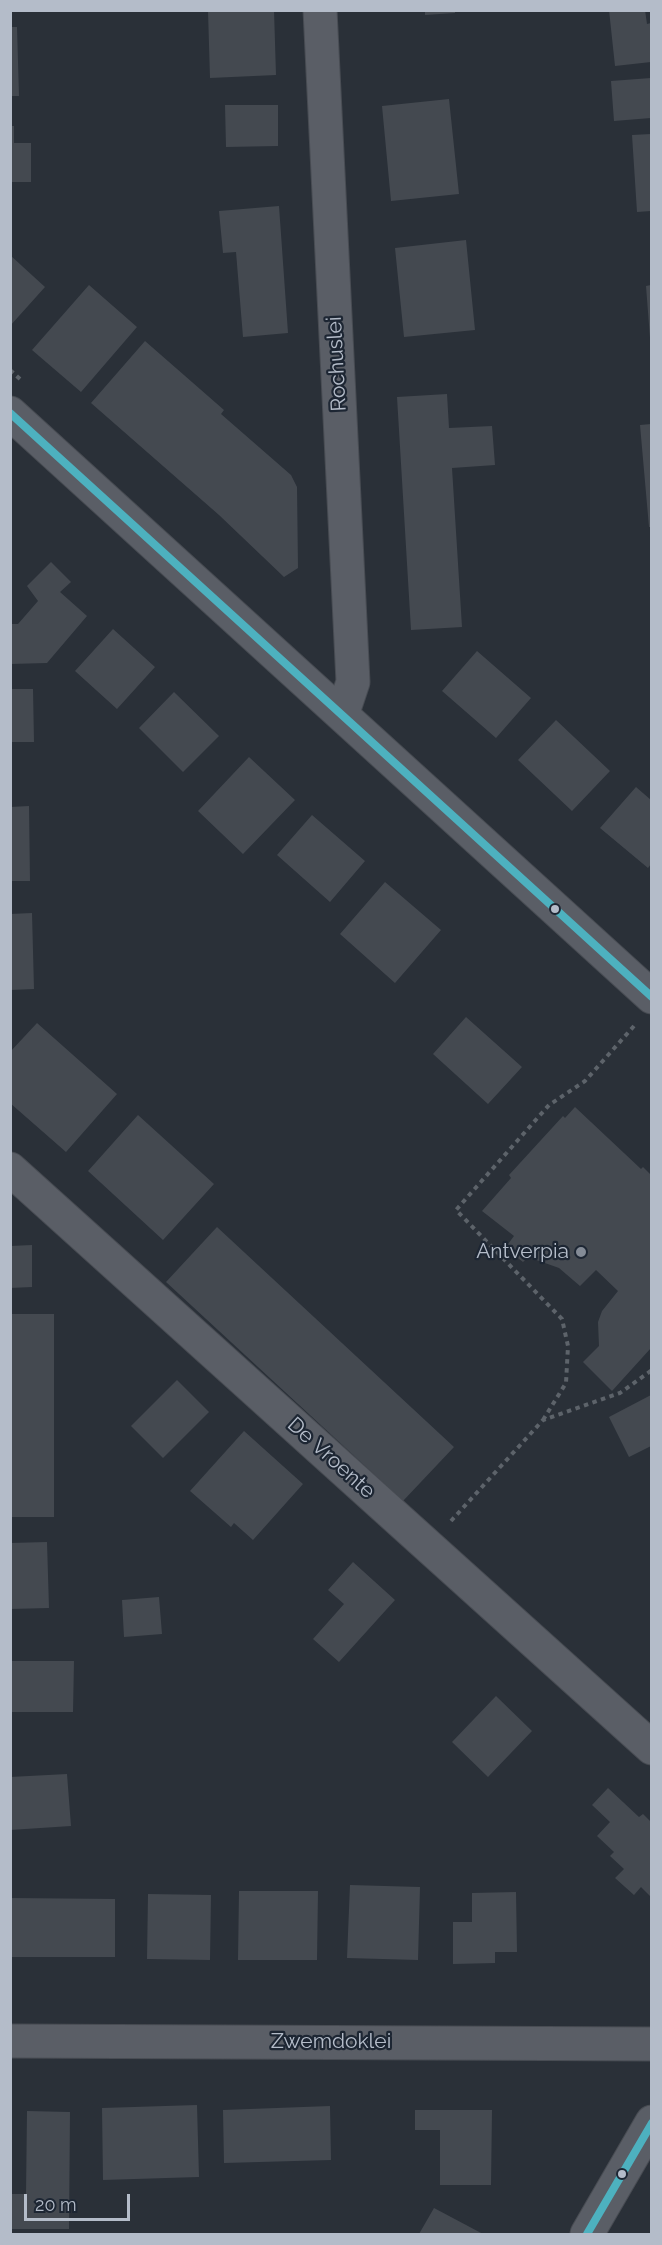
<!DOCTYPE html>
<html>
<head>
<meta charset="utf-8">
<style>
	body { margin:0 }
	#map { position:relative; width:662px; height:2245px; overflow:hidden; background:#2a3038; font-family:Raleway,sans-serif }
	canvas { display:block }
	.frame { position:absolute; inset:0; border:12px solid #b4bcc9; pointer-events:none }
	.scale { position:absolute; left:24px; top:2194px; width:106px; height:27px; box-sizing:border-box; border:3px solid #b4bcc9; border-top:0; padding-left:8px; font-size:18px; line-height:21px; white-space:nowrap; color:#b4bcc9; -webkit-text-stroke:4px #1d2633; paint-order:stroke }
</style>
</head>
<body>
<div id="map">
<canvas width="662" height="2245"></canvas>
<div class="frame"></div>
<div class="scale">20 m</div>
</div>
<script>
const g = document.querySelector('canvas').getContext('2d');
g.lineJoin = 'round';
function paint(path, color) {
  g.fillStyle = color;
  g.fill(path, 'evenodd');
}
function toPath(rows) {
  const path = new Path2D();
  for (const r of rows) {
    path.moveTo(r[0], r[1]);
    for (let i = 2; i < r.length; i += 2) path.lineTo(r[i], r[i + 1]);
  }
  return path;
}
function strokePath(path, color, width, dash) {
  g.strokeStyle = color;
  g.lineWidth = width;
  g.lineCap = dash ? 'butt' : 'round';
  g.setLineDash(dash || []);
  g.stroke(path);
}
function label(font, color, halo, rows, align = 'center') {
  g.font = font + ' Raleway,sans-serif';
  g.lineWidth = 4.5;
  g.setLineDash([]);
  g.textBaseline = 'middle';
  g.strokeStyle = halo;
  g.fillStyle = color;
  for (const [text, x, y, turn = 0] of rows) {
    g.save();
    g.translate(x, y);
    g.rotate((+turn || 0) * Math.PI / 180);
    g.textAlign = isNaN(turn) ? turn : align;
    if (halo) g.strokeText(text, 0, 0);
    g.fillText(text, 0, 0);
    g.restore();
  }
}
paint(toPath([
	[274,10,276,75,210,78,208,11],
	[425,10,455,10,455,13,425,15],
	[609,10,645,10,647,24,651,23,651,62,615,66],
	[10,27,17,27,19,96,10,96],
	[651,78,651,118,614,121,611,81],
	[449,99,459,194,391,201,382,106],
	[225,105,278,105,278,146,226,147],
	[10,126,14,126,14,143,31,143,31,182,10,182],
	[651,134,651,211,637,212,632,135],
	[279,206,288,333,243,337,236,252,223,253,219,211],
	[466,240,475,330,404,337,395,248],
	[10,255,45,287,10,326],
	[89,285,137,327,81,392,32,350],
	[651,285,651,338,650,338,646,286],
	[145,341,224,410,221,414,291,475,297,487,298,568,284,577,219,515,91,403],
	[447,394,449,428,492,426,495,465,452,468,462,627,411,630,397,397],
	[651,424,651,527,649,527,640,425],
	[51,562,71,582,60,592,87,616,47,663,10,664,10,624,18,624,38,601,27,586],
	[113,629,155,667,117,709,75,671],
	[477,651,531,698,496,738,442,691],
	[10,689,33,689,34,742,10,742],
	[174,692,219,736,183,772,139,728],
	[556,720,610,771,572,811,518,760],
	[249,757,295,800,243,854,198,811],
	[636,787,651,800,651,864,648,868,600,828],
	[29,806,30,881,10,881,10,807],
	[312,815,365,861,330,902,277,855],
	[385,882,441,930,395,983,340,934],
	[32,913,34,989,10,990,10,914],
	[466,1017,522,1067,488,1104,433,1054],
	[37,1023,117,1094,66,1152,10,1103,10,1052],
	[575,1107,641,1169,643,1167,651,1175,651,1348,612,1391,583,1362,599,1346,598,1322,602,1311,618,1291,596,1270,580,1286,559,1268,528,1257,523,1262,505,1248,514,1236,482,1211,511,1178,509,1175,563,1116,565,1118],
	[138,1115,214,1184,163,1240,88,1171],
	[217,1227,454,1447,403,1501,166,1282],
	[32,1245,32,1287,10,1288,10,1246],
	[10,1314,54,1314,54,1517,10,1517],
	[177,1380,209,1412,163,1458,131,1426],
	[651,1395,651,1446,629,1457,609,1417],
	[244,1431,303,1484,253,1540,234,1523,231,1527,190,1491],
	[47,1542,49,1608,10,1609,10,1543],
	[353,1562,395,1600,339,1662,313,1639,344,1604,328,1590],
	[159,1597,162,1634,124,1637,122,1600],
	[10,1661,74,1661,73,1712,10,1712],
	[496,1696,532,1731,488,1777,452,1742],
	[67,1774,71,1826,10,1830,10,1777],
	[608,1788,639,1817,643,1814,651,1822,651,1897,641,1887,634,1895,615,1878,624,1869,610,1856,614,1852,597,1836,610,1822,592,1805],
	[350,1885,420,1887,418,1960,347,1958],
	[239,1891,318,1891,317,1960,238,1960],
	[516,1892,517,1952,495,1952,495,1963,453,1964,453,1922,472,1922,472,1893],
	[148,1894,211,1895,210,1960,147,1959],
	[10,1898,115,1899,115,1957,10,1957],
	[197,2105,199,2177,103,2180,102,2108],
	[330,2106,331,2160,224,2163,223,2110],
	[415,2110,492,2110,491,2185,440,2185,440,2130,415,2130],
	[27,2111,70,2112,69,2229,10,2229,10,2194,26,2194],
	[434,2208,483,2234,419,2234]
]), '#444950');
const street = toPath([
	[320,10,353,682,342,715],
	[10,413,652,997],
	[10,1169,652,1748],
	[10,2041,652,2044],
	[587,2234,652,2122]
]);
strokePath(street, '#484c53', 35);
strokePath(toPath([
	[10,370,21,380],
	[543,1420,566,1383,568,1346,562,1319,456,1210,549,1105,585,1081,634,1026],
	[451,1521,543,1420,620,1393,652,1370]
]), '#5d636a', 4, [4.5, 4.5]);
strokePath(street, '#5a5e66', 33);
strokePath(toPath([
	[10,413,652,997],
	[587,2234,652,2123]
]), '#4db1bf', 8);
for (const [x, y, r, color] of [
	[555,909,5,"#b4bcc9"],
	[581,1252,6,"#848b96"],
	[622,2174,5,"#b4bcc9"]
]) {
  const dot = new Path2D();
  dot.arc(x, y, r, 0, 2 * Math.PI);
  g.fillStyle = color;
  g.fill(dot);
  strokePath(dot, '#1d2633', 2);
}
label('21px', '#b4bcc9', '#1d2633', [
	["Rochuslei",337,364,-93],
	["De Vroente",331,1458,42],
	["Zwemdoklei",331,2042]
]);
label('21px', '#b4bcc9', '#1d2633', [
	["Antverpia",569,1252]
], 'right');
</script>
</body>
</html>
